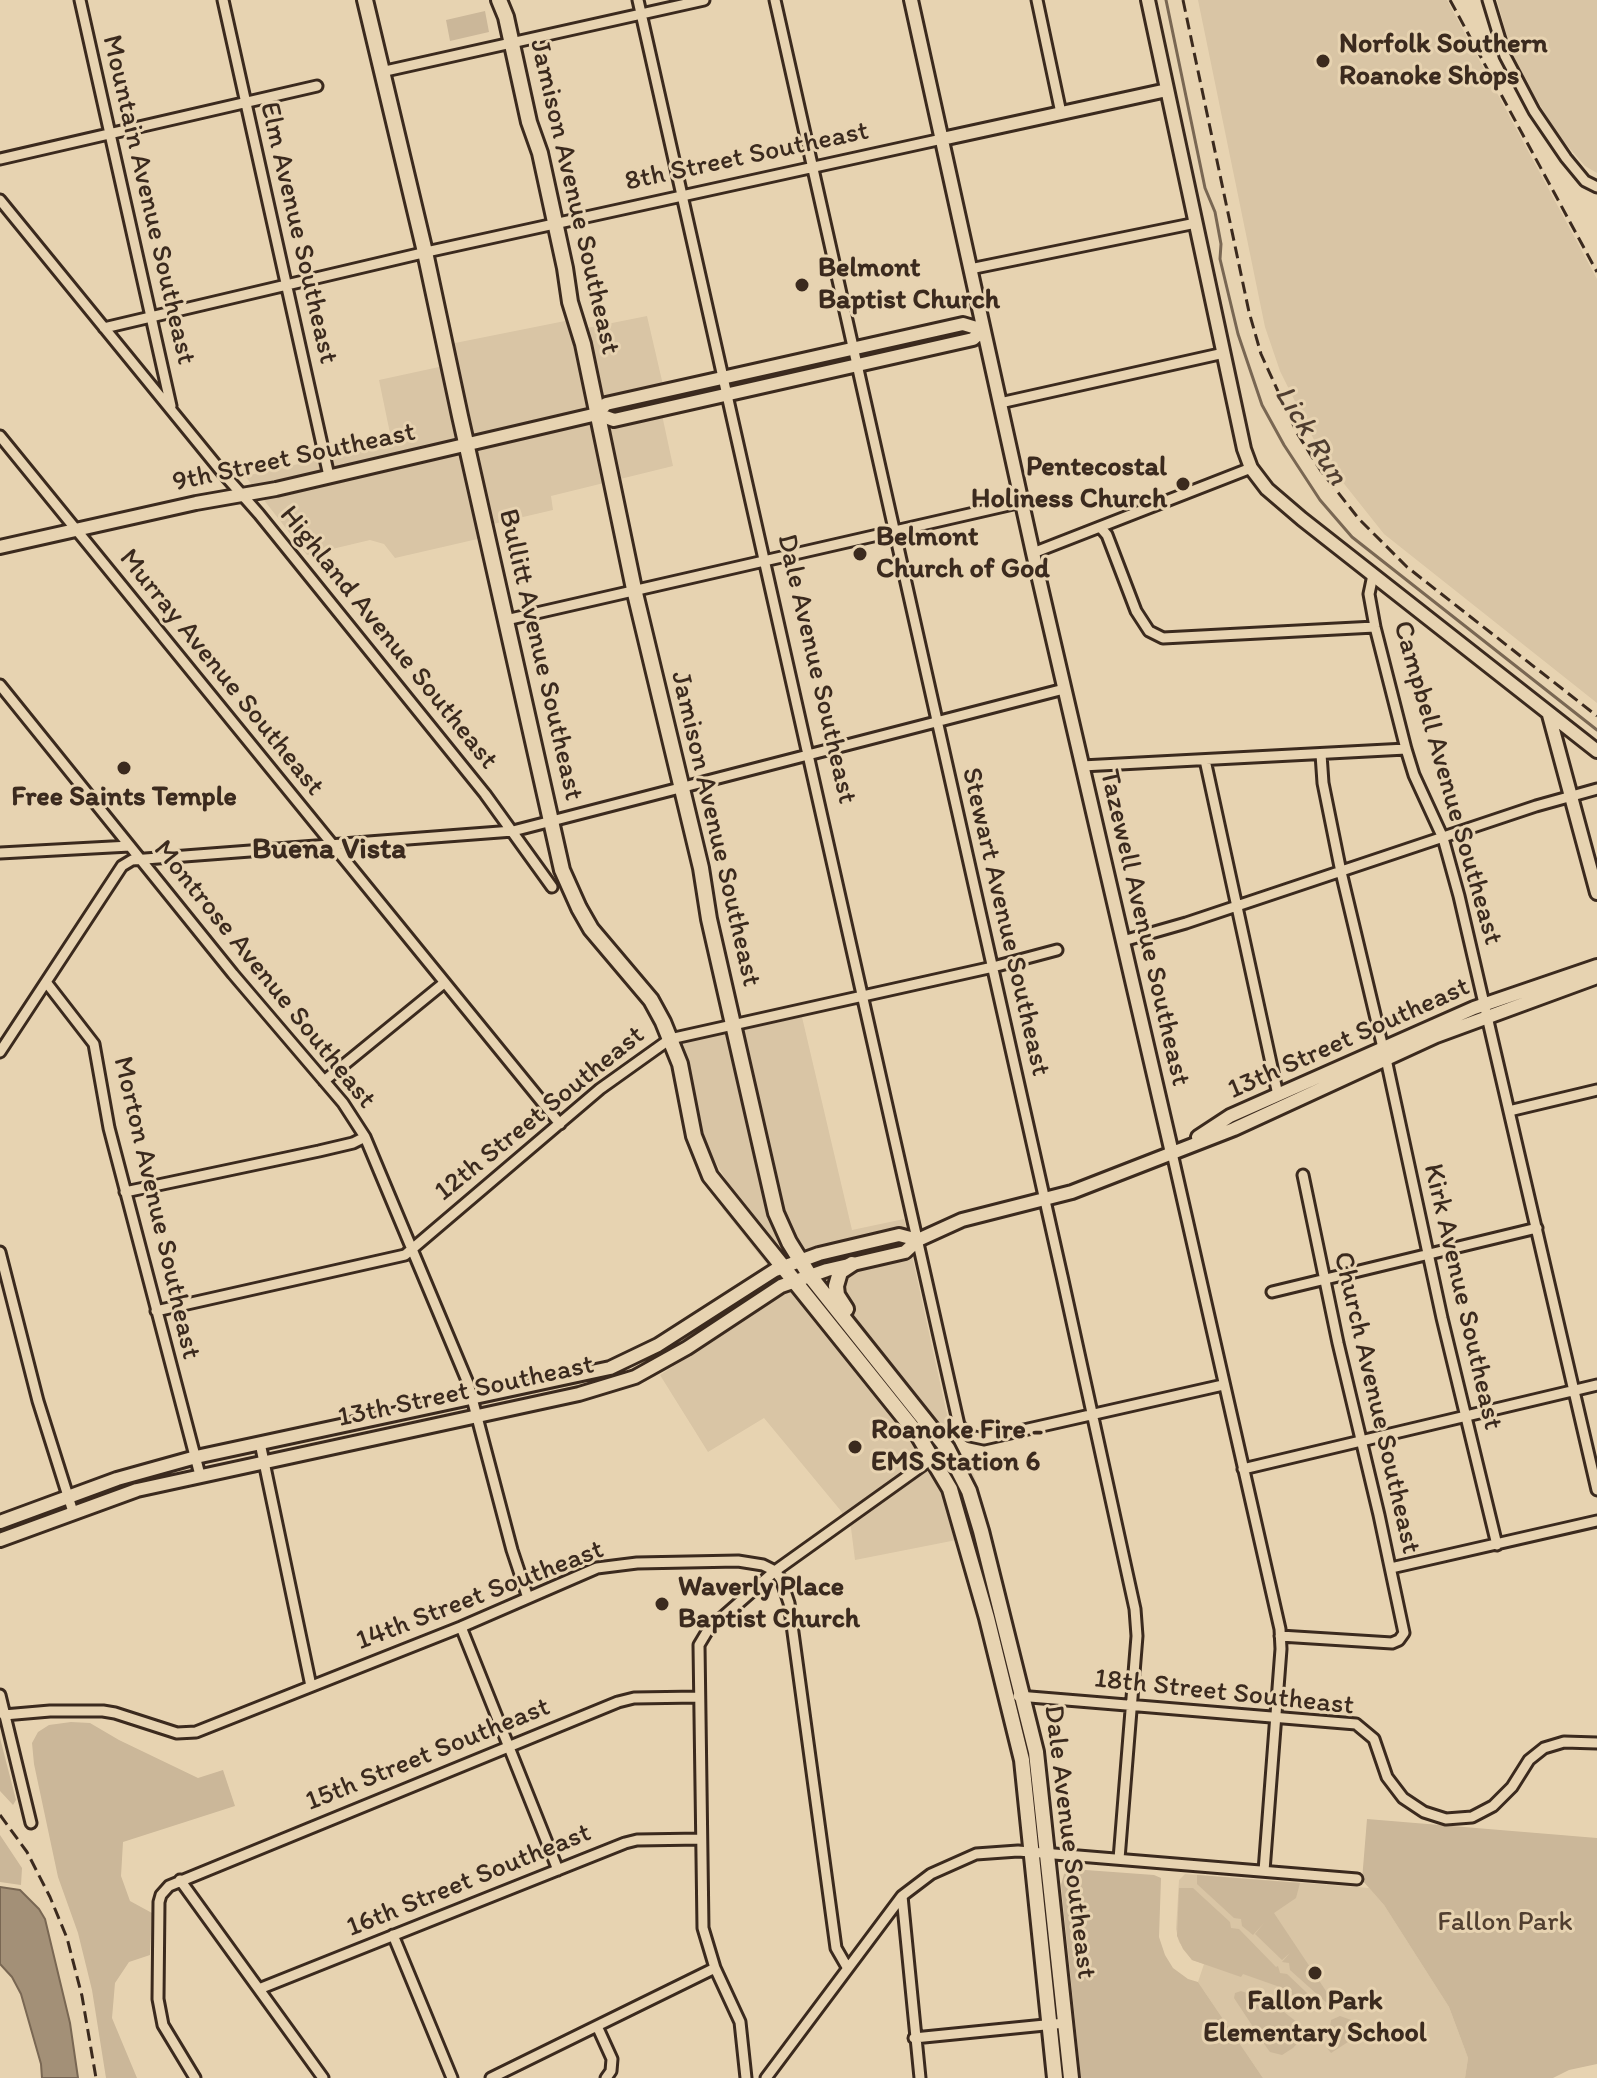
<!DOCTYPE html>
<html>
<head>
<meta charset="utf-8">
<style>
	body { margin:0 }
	canvas { display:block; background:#e7d3b1 }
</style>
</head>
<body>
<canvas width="1597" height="2078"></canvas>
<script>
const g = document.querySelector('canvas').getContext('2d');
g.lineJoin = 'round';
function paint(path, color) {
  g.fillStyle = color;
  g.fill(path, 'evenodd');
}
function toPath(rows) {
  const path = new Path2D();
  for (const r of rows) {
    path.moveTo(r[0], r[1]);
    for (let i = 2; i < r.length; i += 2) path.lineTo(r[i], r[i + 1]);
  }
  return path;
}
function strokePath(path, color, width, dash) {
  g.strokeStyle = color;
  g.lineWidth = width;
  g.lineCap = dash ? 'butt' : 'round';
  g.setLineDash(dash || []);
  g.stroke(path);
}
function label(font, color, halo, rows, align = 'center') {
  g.font = font + ' Itim,sans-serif';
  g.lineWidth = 6;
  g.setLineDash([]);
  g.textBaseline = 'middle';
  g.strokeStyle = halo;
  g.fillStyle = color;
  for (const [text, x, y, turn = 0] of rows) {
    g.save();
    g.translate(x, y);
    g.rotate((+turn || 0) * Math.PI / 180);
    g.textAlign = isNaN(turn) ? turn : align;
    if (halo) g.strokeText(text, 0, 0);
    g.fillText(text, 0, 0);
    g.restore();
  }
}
paint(toPath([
	[1198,0,1447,0,1597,279,1597,703,1384,534,1322,456,1280,371,1265,327],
	[1497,0,1597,0,1597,173,1585,166,1558,135,1522,75,1510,47],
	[647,316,663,385,656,387,673,466,551,496,553,510,493,524,495,535,395,558,384,544,370,540,307,555,245,476,392,443,379,380,439,367,435,347,585,317,587,328],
	[802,1017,852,1230,904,1219,952,1437,974,1475,992,1533,855,1560,851,1528,841,1511,764,1418,708,1452,660,1375,788,1291,722,1208,735,1195,713,1158,703,1135,683,1043],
	[1185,1874,1369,1888,1384,1905,1449,2007,1468,2058,1465,2078,1263,2078,1198,1982,1204,1964,1192,1960,1179,1942,1176,1929,1179,1880]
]), '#d9c5a5');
paint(toPath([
	[485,11,489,32,450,41,446,20],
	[71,1722,90,1723,119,1740,198,1778,223,1770,235,1806,123,1842,121,1876,130,1901,152,1913,150,1955,129,1962,115,1983,112,2018,137,2078,106,2078,92,1990,78,1933,58,1877,34,1764,32,1743,38,1732,49,1725],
	[0,1738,16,1800,13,1805,0,1791],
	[1367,1819,1597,1838,1597,2064,1569,2070,1553,2078,1465,2078,1468,2058,1449,2007,1384,1905,1362,1880],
	[0,1835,22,1868,21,1885,0,1882],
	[1072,1869,1154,1875,1161,1878,1159,1937,1165,1955,1173,1968,1188,1979,1198,1982,1263,2078,1081,2078,1061,1885,1064,1874],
	[1197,1875,1300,1883,1296,1898,1274,1913,1334,2003,1328,2004,1290,1970,1289,1963,1282,1962,1290,1953,1282,1960,1255,1934,1264,1923,1253,1935,1242,1926,1241,1919,1234,1918,1197,1884],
	[1179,1888,1193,1888,1230,1922,1231,1928,1239,1929,1276,1967,1278,1966,1280,1973,1287,1974,1324,2009,1303,2006,1277,1986,1243,1974,1241,1977,1192,1960,1183,1949,1177,1936],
	[1241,1991,1270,2001,1298,2023,1302,2038,1293,2048,1282,2055,1270,2052,1267,2048,1234,1998,1235,1993],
	[1340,2016,1354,2021,1362,2033,1331,2053,1327,2048,1331,2020]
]), '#cbb799');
const water = toPath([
	[0,1887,20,1890,39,1909,45,1919,70,2023,78,2078,42,2078,41,2064,21,1994,12,1977,0,1964,0,1887]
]);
paint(water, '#a39077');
strokePath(water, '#796753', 2);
strokePath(toPath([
	[1166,0,1205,188,1215,212,1221,244,1220,259,1238,334,1262,405,1284,445,1320,500,1352,537,1597,730]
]), '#796753', 3);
const street = toPath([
	[80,0,171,406],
	[223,0,329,476],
	[638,0,959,1425,970,1436,984,1439,1223,1385],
	[775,0,1062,1276,1135,1609,1137,1636,1119,1859],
	[1037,0,1061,113],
	[1488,0,1505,56,1534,111,1566,158,1585,181,1597,187],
	[381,72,704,0],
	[0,159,317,86],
	[0,200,221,471,259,514,485,794,552,887],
	[970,269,1196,223],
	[104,328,431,251,942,139],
	[1000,403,1224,353],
	[0,436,560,1124],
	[1101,528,1107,535,1136,611,1149,631,1163,638,1375,627],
	[1033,553,1251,468],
	[1373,575,1369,594,1375,627,1406,749,1414,775,1443,838,1459,896,1597,1490],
	[506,620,1022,502],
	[0,685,233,974,343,1103,365,1137,468,1383,512,1550,528,1598],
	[1321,754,1323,783,1341,872,1383,1048],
	[1205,760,1278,1095],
	[1082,766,1406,749],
	[0,853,130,846],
	[1123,941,1186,923,1536,806,1597,789],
	[46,982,94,1044,109,1128,200,1475],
	[0,1052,122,866,132,860,513,831,1064,689],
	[1386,1059,1442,1318,1497,1545],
	[324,1081,444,983],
	[1509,1111,1597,1090],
	[1172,1153,1280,1629,1281,1649,1264,1871],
	[125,1192,319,1151,353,1143,365,1137],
	[0,1252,38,1401,73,1512],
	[1272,1292,1537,1228],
	[156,1311,405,1255,600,1089,670,1039,993,967,1057,950],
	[260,1443,311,1686],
	[1243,1469,1597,1385],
	[1391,1568,1597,1521],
	[461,1627,558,1870],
	[1280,1636,1392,1643,1399,1640,1404,1633,1379,1515,1338,1343,1303,1175],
	[0,1695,31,1823],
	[1018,1696,1356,1724,1374,1739,1387,1777,1403,1798,1424,1812,1446,1819,1472,1817,1493,1806,1512,1787,1529,1760,1544,1748,1564,1742,1597,1743],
	[4,1715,50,1711,103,1711,115,1713,177,1733,196,1732,461,1627,597,1568,637,1563,738,1561,763,1565,775,1571,781,1579,789,1603,836,1948,847,1967],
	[180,1880,323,2078],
	[902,1896,920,2078],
	[393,1935,452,2078],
	[259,1989,625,1843,637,1840,701,1839],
	[597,2026,612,2059,611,2071,606,2078],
	[914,2038,1065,2023],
	[195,2078,163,2025,158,1999,159,1902,161,1895,169,1886,618,1702,634,1698,698,1697],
	[491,2078,715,1968],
	[746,2078,740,2022,715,1968,703,1928,699,1645,708,1630,775,1571,947,1448],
	[766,2078,902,1896,931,1874,976,1854,1018,1851,1357,1879]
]);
const secondary = toPath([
	[911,0,1033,553,1172,1153],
	[1148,0,1244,449,1251,468,1267,489,1302,519,1597,751],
	[942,139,1167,90],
	[0,547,196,503,276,489,597,414,614,420,973,339,983,330,963,324,606,404,597,414],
	[1549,715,1597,893],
	[1198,1137,1230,1116,1474,1008,1597,966],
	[0,1522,117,1479,196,1457,610,1368,658,1345,775,1270,819,1254,899,1235,918,1240],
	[0,1540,137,1490,579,1394,635,1377,687,1348,781,1286,827,1270,905,1252,918,1240,962,1220,1072,1192,1234,1129,1436,1036,1597,977]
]);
const primary = toPath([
	[365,0,425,252,460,416,562,870,579,908,591,929,651,1000,663,1022,680,1064,694,1136,710,1176,918,1435,950,1489,987,1618,1022,1760,1055,2078],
	[499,0,506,17,529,122,540,153,565,268,570,302,583,344,634,589,701,868,709,919,776,1213,789,1242,810,1276,947,1448,969,1491,981,1531,1036,1752,1071,2078],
	[846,1309,837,1295,836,1286,840,1272,852,1264]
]);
strokePath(street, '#3b2a1e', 15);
strokePath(secondary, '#3b2a1e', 18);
strokePath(primary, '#3b2a1e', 20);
strokePath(street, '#e7d3b1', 9);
strokePath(secondary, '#e7d3b1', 12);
strokePath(primary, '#e7d3b1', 14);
strokePath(toPath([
	[1183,0,1249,312,1261,354,1297,433,1321,471,1359,519,1407,567,1597,716],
	[1450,0,1597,272],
	[0,1815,27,1852,50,1897,67,1938,82,1996,96,2078]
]), '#3b2a1e', 3, [12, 6]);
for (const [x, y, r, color] of [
	[1323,61,8,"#3b2a1e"],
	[802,285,8,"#3b2a1e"],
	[1183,484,8,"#3b2a1e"],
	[860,554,8,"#3b2a1e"],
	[124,768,8,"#3b2a1e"],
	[855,1447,8,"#3b2a1e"],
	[662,1604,8,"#3b2a1e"],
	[1315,1973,8,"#3b2a1e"]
]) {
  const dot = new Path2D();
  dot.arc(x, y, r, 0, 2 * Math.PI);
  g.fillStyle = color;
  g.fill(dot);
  strokePath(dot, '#e7d3b1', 3);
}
label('bold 28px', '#3b2a1e', '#e7d3b1', [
	["Norfolk Southern",1339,45],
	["Roanoke Shops",1339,77],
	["Belmont",818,269],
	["Baptist Church",818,301],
	["Pentecostal",1167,468,"right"],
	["Holiness Church",1167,500,"right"],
	["Belmont",876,538],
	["Church of God",876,570],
	["Free Saints Temple",124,798,"center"],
	["Roanoke Fire -",871,1431],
	["EMS Station 6",871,1463],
	["Waverly Place",678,1588],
	["Baptist Church",678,1620],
	["Fallon Park",1315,2002,"center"],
	["Elementary School",1315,2034,"center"]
], 'left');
label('28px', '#3b2a1e', '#e7d3b1', [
	["8th Street Southeast",747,157,-12],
	["Jamison Avenue Southeast",574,197,77],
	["Mountain Avenue Southeast",148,200,77],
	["Elm Avenue Southeast",298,233,77],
	["9th Street Southeast",294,458,-12],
	["Highland Avenue Southeast",388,638,51],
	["Bullitt Avenue Southeast",540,655,77],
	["Dale Avenue Southeast",816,669,77],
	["Murray Avenue Southeast",221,673,51],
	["Campbell Avenue Southeast",1447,783,74],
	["Jamison Avenue Southeast",715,829,77],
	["Stewart Avenue Southeast",1005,922,77],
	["Tazewell Avenue Southeast",1144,928,77],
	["Montrose Avenue Southeast",264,975,51],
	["13th Street Southeast",1349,1039,-24],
	["12th Street Southeast",540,1114,-39],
	["Morton Avenue Southeast",156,1208,77],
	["Kirk Avenue Southeast",1462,1297,77],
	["13th Street Southeast",466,1392,-12],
	["Church Avenue Southeast",1376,1403,77],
	["14th Street Southeast",480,1596,-21],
	["18th Street Southeast",1224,1693,6],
	["15th Street Southeast",428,1755,-22],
	["Dale Avenue Southeast",1069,1842,83],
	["16th Street Southeast",469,1881,-22]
]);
label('28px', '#513f30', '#e7d3b1', [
	["Fallon Park",1505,1923]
]);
label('italic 30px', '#503e30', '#e7d3b1', [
	["Lick Run",1310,436,58]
]);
label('bold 30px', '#3b2a1e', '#e7d3b1', [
	["Buena Vista",329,850]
]);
</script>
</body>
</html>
